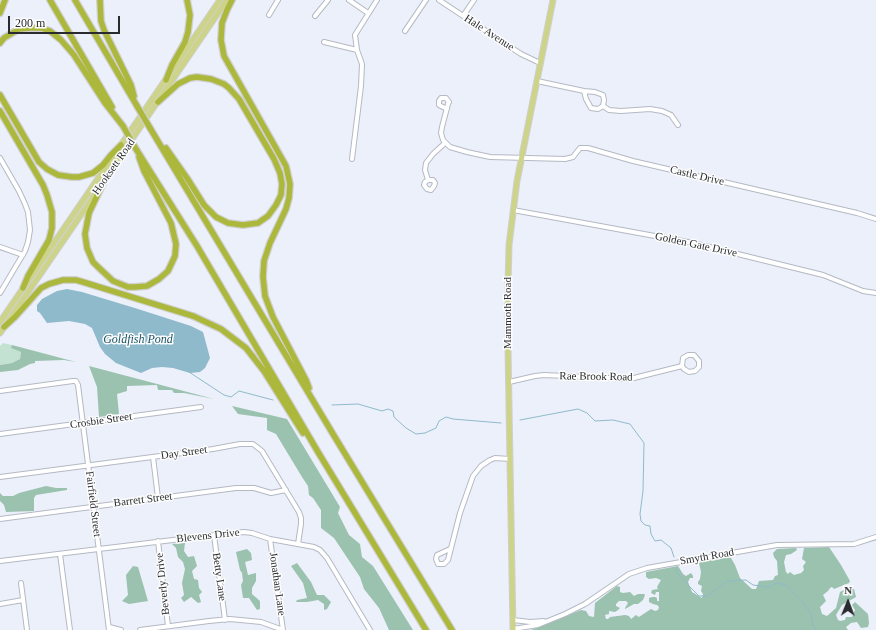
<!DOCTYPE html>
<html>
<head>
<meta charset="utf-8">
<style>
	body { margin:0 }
	#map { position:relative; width:876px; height:630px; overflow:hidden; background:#ebf0fa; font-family:"Times New Roman",serif }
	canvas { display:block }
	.north { position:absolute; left:828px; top:582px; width:40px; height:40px; -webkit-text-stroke:3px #fdfdfd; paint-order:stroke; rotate:1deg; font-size:11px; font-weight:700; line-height:16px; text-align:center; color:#292b2f }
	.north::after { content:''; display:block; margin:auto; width:14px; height:18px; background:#292b2f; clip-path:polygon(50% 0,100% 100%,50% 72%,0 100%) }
	.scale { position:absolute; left:8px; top:16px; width:112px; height:18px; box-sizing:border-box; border:2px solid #292b2f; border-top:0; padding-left:5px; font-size:12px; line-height:14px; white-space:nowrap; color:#292b2f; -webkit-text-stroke:3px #fdfdfd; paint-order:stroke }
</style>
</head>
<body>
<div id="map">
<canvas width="876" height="630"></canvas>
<div class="north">N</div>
<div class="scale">200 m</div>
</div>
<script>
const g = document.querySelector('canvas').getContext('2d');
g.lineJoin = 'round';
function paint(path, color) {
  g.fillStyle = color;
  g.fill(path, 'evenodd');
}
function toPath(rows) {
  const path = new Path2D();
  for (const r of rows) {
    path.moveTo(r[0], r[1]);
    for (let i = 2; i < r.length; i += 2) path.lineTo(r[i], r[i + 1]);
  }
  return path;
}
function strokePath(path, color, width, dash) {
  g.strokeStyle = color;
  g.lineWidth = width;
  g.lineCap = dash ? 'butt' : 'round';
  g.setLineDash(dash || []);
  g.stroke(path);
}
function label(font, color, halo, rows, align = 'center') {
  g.font = font + ' "Times New Roman",serif';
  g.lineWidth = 3;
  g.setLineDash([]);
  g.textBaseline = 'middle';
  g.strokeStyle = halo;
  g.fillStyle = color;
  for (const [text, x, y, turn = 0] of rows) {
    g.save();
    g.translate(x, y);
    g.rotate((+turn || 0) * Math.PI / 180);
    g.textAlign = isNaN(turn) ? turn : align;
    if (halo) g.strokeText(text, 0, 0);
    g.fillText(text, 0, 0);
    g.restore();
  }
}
paint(toPath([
	[3,343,12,345,12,348,21,352,20,359,12,363,0,365,0,346]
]), '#c3e2d2');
paint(toPath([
	[12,345,76,362,64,360,35,361,35,363,30,364,18,370,0,372,0,365,12,363,20,359,21,352,11,348],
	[89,366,214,399,184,393,174,393,172,390,158,390,157,385,127,386,127,391,117,394,119,414,99,417,97,387],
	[232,406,287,419,340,507,338,513,349,535,360,544,362,557,373,566,413,630,389,630,379,608,364,589,360,577,334,538,321,528,321,510,313,498,309,495,308,486,302,477,276,434,267,430,267,418,238,414],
	[46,486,56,488,67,488,67,490,36,495,34,498,34,511,6,512,4,505,0,501,0,493,3,496,13,496,19,493],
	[185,543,184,551,188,557,194,556,197,566,192,571,194,579,198,580,199,588,202,592,199,595,201,602,198,603,191,597,184,602,181,598,184,595,182,583,185,569,183,562,178,557,176,548,172,544],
	[829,547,841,565,850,581,849,583,834,589,832,587,830,588,828,591,823,595,826,601,820,607,822,614,827,616,836,608,840,592,850,587,854,589,856,597,842,605,836,615,838,620,840,621,845,620,846,617,852,617,855,610,852,605,855,602,868,614,869,623,868,627,861,628,857,622,851,623,846,627,848,630,531,630,581,610,586,611,589,616,594,617,595,603,617,586,620,587,620,592,623,593,630,592,634,596,638,594,644,594,645,595,643,600,638,604,634,604,625,609,625,608,628,603,626,601,619,601,616,604,616,606,620,608,618,610,615,612,609,611,609,614,605,615,606,619,608,619,610,617,625,615,629,616,631,619,636,615,639,617,651,609,655,611,658,610,659,607,657,605,653,604,649,602,649,598,652,597,655,597,657,598,657,601,659,601,659,592,656,592,655,595,651,593,652,590,658,589,657,587,661,580,656,578,649,579,646,577,646,572,678,566,683,574,686,576,691,573,693,576,693,578,690,578,688,582,692,592,702,598,703,594,701,591,702,586,698,584,698,582,700,579,701,572,699,563,702,562,727,556,731,558,735,565,740,578,752,589,756,589,759,581,773,580,775,576,778,575,777,561,774,557,773,553,777,549,796,548,797,550,791,554,786,555,784,562,786,572,788,574,790,572,794,575,801,573,804,570,803,566,806,562,802,559,804,548],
	[247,549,251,553,252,560,245,562,248,575,256,573,256,581,252,588,252,594,260,601,260,609,257,610,249,598,243,598,241,585,243,581,242,573,240,570,236,552],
	[297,563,311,582,317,595,324,595,331,602,327,609,324,610,324,604,318,600,307,602,296,602,297,600,307,598,303,583,291,566],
	[133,566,138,567,148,601,129,604,122,601,128,595,126,575]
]), '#9ac2ae');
paint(toPath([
	[67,289,82,292,138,309,191,326,203,332,210,358,205,368,200,372,190,373,173,368,162,367,152,368,141,373,116,363,105,354,100,347,92,328,85,324,69,321,47,323,40,313,37,311,37,305,42,299,57,291]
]), '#8fbacb');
strokePath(toPath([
	[189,372,224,395,231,397,239,391,273,400],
	[332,405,358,404,382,411,388,409,393,411,394,417,406,428,416,434,425,433,436,428,439,421,446,417,453,419,501,423],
	[520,420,578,409,587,413,595,421,613,420,630,424,644,443,643,491,640,514,641,521,645,525,650,526,651,534,655,541,661,540,671,548,674,557],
	[676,570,680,577,699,596,708,596,727,581,746,580,753,585,761,586,768,587,777,583,786,585,802,601,811,614,813,626,816,630]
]), '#8fbacb', 1);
const minor = toPath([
	[349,0,368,13],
	[439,0,521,54,540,63],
	[269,15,278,0],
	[315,16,328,0],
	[463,16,474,0],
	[405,31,426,0],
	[324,42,357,50],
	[537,81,584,91],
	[584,91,595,92,603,95,604,100,603,106,598,109,591,108,586,99,584,91],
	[603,106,609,110,621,111,650,109,662,111,671,115,678,125,671,115],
	[447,109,439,105,439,101,441,98,446,98,449,102,448,104,442,127,441,133,443,140,450,147,467,152,490,157,565,159,573,157,580,148,588,148,633,161,857,213,876,219],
	[0,158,19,191,25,204,28,212,30,230,28,242,25,251,0,293],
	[352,159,361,86,362,64,357,50,355,35,377,0],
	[428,180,433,180,435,183,434,186,431,190,427,189,424,185,425,182,428,180,425,170,426,163,433,154,445,143],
	[513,210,693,243,823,275,863,291,876,293],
	[0,247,23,255],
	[509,382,535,376,544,375,630,379,682,366,683,358,688,355,694,355,699,361,699,367,695,371,689,372,684,369,682,366],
	[0,391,73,381,76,381,78,385,109,630],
	[0,434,201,407],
	[153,457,158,498],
	[0,477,213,449,240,444,253,444,262,451,299,512,301,518,301,524,298,544],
	[0,519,236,488,254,488,271,493,286,490],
	[214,535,225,620],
	[270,539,283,630],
	[158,541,168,626],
	[450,549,437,555,436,559,438,564,444,564,448,560,460,513,473,476,481,466,490,460,495,458,510,459],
	[60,554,70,630],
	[0,561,214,535,244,532,252,533,270,539,314,547,320,550,327,558,370,630],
	[21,583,27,630],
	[0,604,23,600],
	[513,620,530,622,544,621],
	[109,627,121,630],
	[513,629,538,625,565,614,585,604,629,574,647,568,777,545,854,544,876,537],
	[140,630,209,621,230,619,261,622,283,630]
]);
const major = toPath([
	[104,180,227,0],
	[0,322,220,0],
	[0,333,100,187],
	[513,630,508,350,508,286,509,245,517,181,553,0]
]);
const highway = toPath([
	[50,0,112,107],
	[75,0,137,106],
	[100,0,101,21,104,30,131,85,134,96],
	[232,0,227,10,222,23,221,40,224,56,286,166,290,184,289,198,286,209,270,243,264,261,263,277,265,296,273,317,306,380,309,388],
	[0,13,5,0],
	[0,43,4,38,19,29,30,28,41,28,50,31,61,40,74,55,105,103,123,126],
	[166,80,172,65,185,42,188,32,190,15,187,0],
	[0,95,39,162,47,169,58,175,72,177,79,177,93,173,103,165,111,155,121,145],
	[158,102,178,84,190,78,197,77,211,79,224,84,229,88,239,99,274,159,280,173,282,184,281,195,276,205,268,216,258,223,243,225,228,223,216,217,204,205,187,178,166,148],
	[0,111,43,185,47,195,52,212,52,228,49,240,28,276,23,288],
	[150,128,333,434,452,630],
	[136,149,197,246,318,452,426,630],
	[106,177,89,213,85,234,87,248,93,262,98,267,113,281,128,287,135,287,147,286,159,279,168,271,175,256,176,244,171,223,144,171,139,157],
	[4,327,15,317,41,288,49,284,63,280,76,280,83,282,193,316,221,329,246,348,264,371,303,433]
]);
strokePath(minor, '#b4b9c3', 6);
strokePath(major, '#d0d0d1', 7);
strokePath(highway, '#d0d0d1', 8);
strokePath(minor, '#fff', 4);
strokePath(major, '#cdd489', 5);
strokePath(highway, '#acb83b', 5.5);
const highwayBridge = toPath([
	[137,106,150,128],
	[123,126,136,149]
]);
strokePath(highwayBridge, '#d0d0d1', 8, []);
strokePath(highwayBridge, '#acb83b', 5.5);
label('11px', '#292b2f', '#fdfdfd', [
	["Hale Avenue",489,33,33],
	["Hooksett Road",114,167,-55],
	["Castle Drive",697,176,13],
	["Golden Gate Drive",696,245,12],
	["Mammoth Road",508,313,-90],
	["Rae Brook Road",596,377,1],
	["Crosbie Street",101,421,-8],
	["Day Street",184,453,-8],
	["Barrett Street",143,500,-7],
	["Fairfield Street",93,504,83],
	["Blevens Drive",208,536,-6],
	["Smyth Road",707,557,-10],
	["Betty Lane",219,577,82],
	["Beverly Drive",163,584,-96],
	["Jonathan Lane",277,584,82]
]);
label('italic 12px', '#165163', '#fdfdfd', [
	["Goldfish Pond",138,340]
]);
</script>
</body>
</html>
